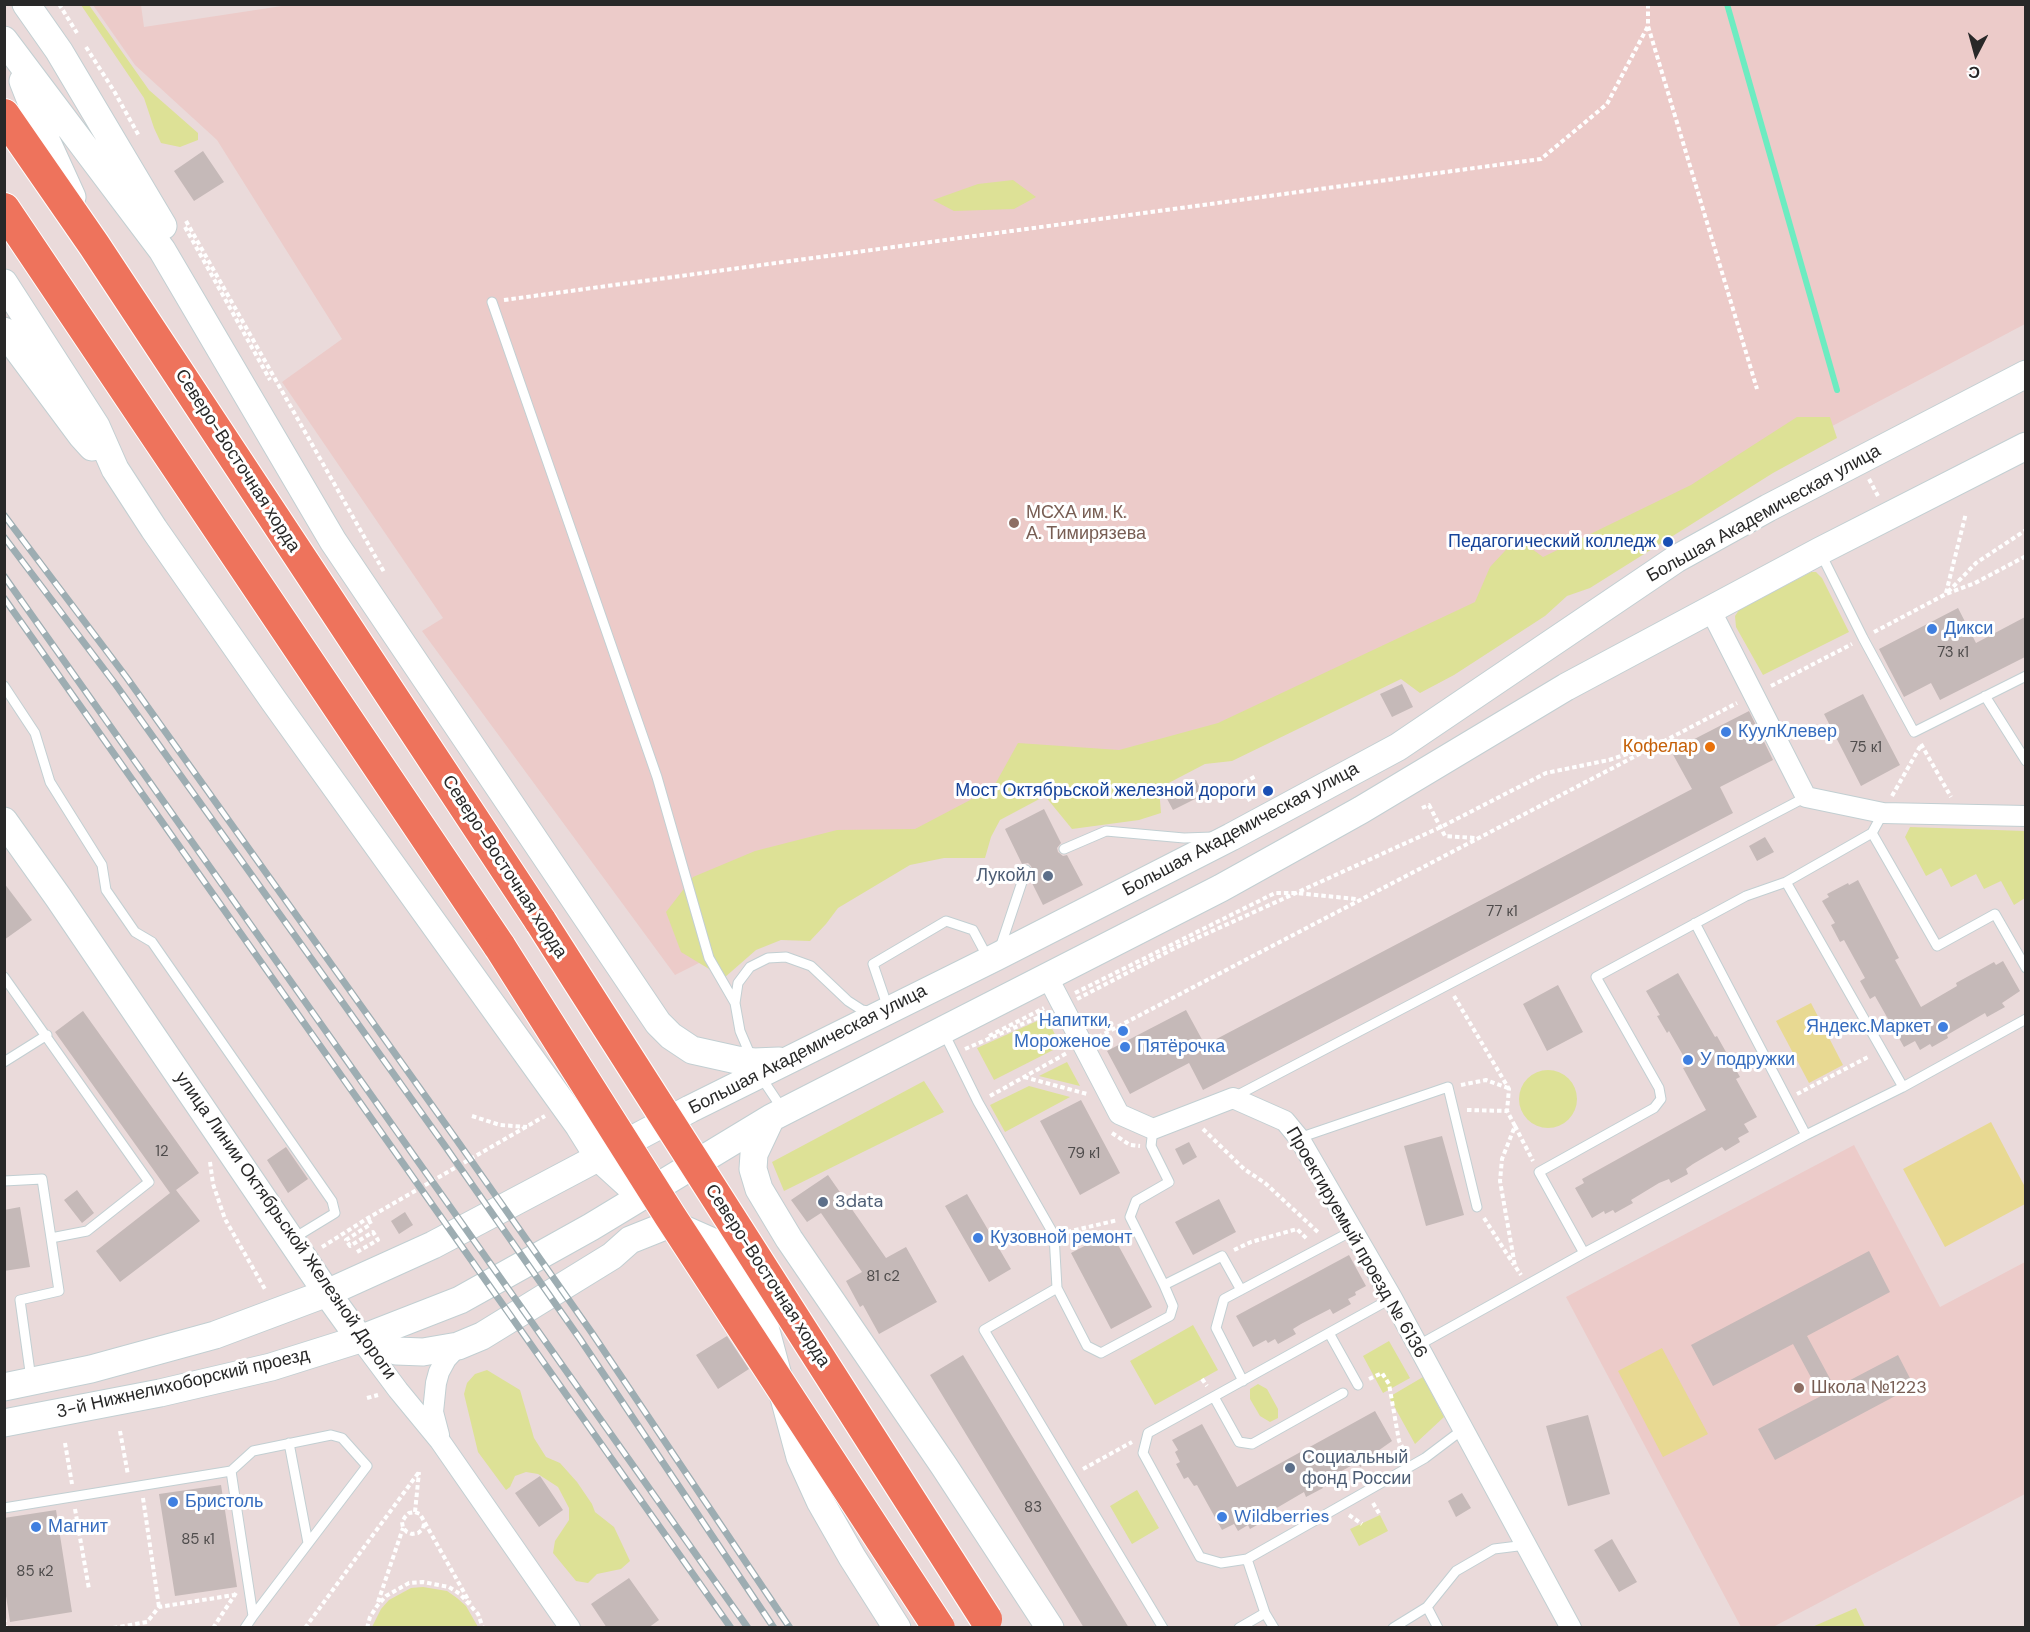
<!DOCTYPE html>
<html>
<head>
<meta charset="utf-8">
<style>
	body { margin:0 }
	#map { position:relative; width:2030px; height:1632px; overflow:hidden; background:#eadada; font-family:"DM Sans",sans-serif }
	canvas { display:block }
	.frame { position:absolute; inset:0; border:6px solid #282828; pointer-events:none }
	.north { position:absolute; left:1946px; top:24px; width:60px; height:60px; -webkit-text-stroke:4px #fff; paint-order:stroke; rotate:186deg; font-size:16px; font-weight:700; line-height:24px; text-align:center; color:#282828 }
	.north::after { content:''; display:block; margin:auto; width:21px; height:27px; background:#282828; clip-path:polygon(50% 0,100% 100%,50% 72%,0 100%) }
</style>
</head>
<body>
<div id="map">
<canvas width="2030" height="1632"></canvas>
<div class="frame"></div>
<div class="north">С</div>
</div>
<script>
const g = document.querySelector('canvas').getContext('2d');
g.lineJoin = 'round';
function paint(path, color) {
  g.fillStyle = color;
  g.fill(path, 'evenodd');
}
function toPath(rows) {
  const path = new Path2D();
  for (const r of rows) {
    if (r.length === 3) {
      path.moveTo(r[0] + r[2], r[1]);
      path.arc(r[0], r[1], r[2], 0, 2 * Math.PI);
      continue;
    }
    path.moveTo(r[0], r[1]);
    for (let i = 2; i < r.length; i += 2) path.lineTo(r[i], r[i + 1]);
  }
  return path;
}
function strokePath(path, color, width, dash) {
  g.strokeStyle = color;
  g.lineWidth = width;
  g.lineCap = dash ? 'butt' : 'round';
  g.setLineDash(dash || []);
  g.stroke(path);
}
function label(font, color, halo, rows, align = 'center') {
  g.font = font + ' "DM Sans",sans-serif';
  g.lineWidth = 6;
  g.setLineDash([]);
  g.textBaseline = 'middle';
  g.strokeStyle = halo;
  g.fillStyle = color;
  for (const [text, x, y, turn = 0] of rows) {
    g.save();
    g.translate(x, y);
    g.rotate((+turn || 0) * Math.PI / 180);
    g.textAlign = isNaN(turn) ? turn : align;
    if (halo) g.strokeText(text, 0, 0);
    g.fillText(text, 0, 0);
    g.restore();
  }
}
paint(toPath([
	[295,4,2025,5,2025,324,1294,711,1056,779,894,865,675,975,422,631,443,618,282,382,342,339,217,140,135,65,93,5,141,5,144,27],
	[1854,1145,1940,1307,2025,1262,2025,1494,1773,1627,1741,1627,1566,1297]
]), '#eccbc9');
paint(toPath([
	[81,5,89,5,149,90,198,133,198,140,180,147,161,143,154,128,144,98],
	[1013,180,1036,197,1014,209,954,211,933,200,978,184],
	[1797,417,1830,417,1837,438,1773,473,1590,588,1567,596,1545,616,1454,675,1420,693,1401,679,1232,761,1205,764,1159,788,1161,813,1139,820,1072,829,1045,796,1000,820,991,837,985,858,944,858,910,865,838,908,826,924,810,941,781,940,756,950,724,978,681,952,666,912,693,877,755,851,837,830,915,829,993,788,1018,743,1119,750,1218,723,1475,602,1490,567,1517,538,1543,557,1691,485],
	[1811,572,1816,572,1822,578,1849,632,1763,675,1736,627,1735,616,1739,610],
	[1910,827,2025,831,2025,898,2014,905,2001,881,1984,889,1976,874,1951,887,1941,868,1926,876,1905,837],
	[1046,1017,1061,1046,994,1080,977,1048],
	[1067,1062,1080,1086,1039,1076],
	[1548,1099,29],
	[924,1081,944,1112,784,1191,772,1162],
	[1029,1086,1070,1097,1005,1132,990,1105],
	[1193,1325,1218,1370,1155,1405,1130,1361],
	[1389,1341,1410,1378,1383,1393,1363,1356],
	[487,1370,520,1390,534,1438,546,1457,560,1463,577,1482,592,1504,595,1512,614,1527,630,1561,621,1569,597,1574,588,1583,576,1581,553,1553,555,1541,569,1520,569,1508,558,1487,538,1474,526,1472,515,1476,510,1487,506,1490,478,1452,464,1394,467,1383,475,1374],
	[1423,1377,1444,1417,1415,1444,1389,1397],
	[1258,1384,1267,1389,1278,1409,1278,1418,1270,1422,1260,1416,1250,1399,1250,1389],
	[1137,1490,1159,1528,1132,1544,1110,1506],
	[1380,1515,1388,1531,1359,1546,1350,1529],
	[423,1587,447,1591,457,1598,466,1606,478,1627,372,1627,381,1609,389,1600,411,1588],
	[1856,1608,1865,1627,1812,1627]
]), '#dde196');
paint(toPath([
	[1811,1003,1843,1065,1809,1083,1776,1021],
	[1991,1122,2025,1187,2025,1204,1945,1247,1903,1169],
	[1662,1348,1708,1434,1663,1457,1618,1371]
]), '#e8d992');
strokePath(toPath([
	[1727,4,1837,390]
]), '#6decc1', 6);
paint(toPath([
	[203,151,224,182,194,201,174,171],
	[1958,608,1976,643,2025,617,2025,657,1940,700,1931,683,1904,697,1879,649],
	[1402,684,1413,707,1392,717,1380,694],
	[1863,694,1900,765,1861,786,1824,714],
	[1749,711,1773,760,1720,787,1733,813,1203,1090,1189,1063,1130,1094,1107,1051,1186,1010,1205,1045,1692,789,1671,751],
	[1196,780,1203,795,1173,810,1165,795],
	[1044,809,1061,843,1057,848,1058,852,1063,856,1067,855,1083,885,1043,905,1030,879,1033,872,1031,866,1028,863,1022,864,1005,829],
	[1765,837,1774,852,1757,861,1749,846],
	[1858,880,1899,958,1895,960,1921,1007,1957,986,1956,983,1994,962,1996,965,2003,961,2020,991,2002,1003,2005,1007,1987,1017,1985,1013,1947,1035,1948,1038,1932,1047,1930,1044,1920,1050,1915,1041,1904,1047,1875,996,1870,999,1860,981,1865,978,1844,940,1840,942,1831,925,1835,923,1822,901,1829,897,1827,894,1848,883,1849,885],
	[4,883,32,920,4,940],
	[1678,973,1715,1037,1717,1036,1740,1077,1736,1079,1757,1117,1744,1124,1749,1132,1738,1138,1740,1142,1725,1151,1722,1147,1693,1164,1686,1169,1688,1174,1671,1183,1669,1179,1659,1183,1631,1200,1633,1203,1615,1213,1613,1210,1605,1214,1604,1211,1592,1218,1575,1188,1584,1183,1582,1179,1706,1110,1683,1068,1686,1067,1681,1059,1684,1057,1669,1031,1667,1033,1657,1016,1660,1015,1646,991],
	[1558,985,1583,1032,1547,1051,1523,1004],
	[83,1011,199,1173,176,1190,200,1221,120,1282,96,1251,170,1193,55,1032],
	[1081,1100,1120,1173,1080,1195,1040,1121],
	[1442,1136,1464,1215,1426,1226,1404,1146],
	[1189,1142,1197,1157,1183,1165,1175,1149],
	[286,1147,308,1179,288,1193,267,1160],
	[828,1175,886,1258,906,1247,937,1302,879,1334,863,1305,860,1307,846,1281,862,1272,821,1213,807,1222,791,1200],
	[77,1190,94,1213,82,1223,64,1200],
	[967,1194,1011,1269,989,1282,945,1206],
	[1219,1199,1236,1232,1193,1255,1175,1222],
	[20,1207,30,1267,4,1271,4,1210],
	[405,1212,413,1225,399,1234,391,1221],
	[1111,1232,1152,1307,1111,1329,1071,1253],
	[1869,1251,1890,1292,1807,1336,1835,1388,1898,1355,1914,1386,1775,1460,1758,1429,1821,1396,1793,1344,1713,1386,1691,1345],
	[1349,1255,1366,1286,1355,1292,1356,1295,1348,1299,1351,1304,1333,1314,1330,1309,1301,1324,1293,1329,1296,1334,1278,1344,1275,1339,1268,1343,1266,1340,1253,1347,1236,1316],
	[727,1336,749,1369,718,1389,696,1355],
	[963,1355,1009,1431,1129,1628,1084,1628,930,1375],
	[1375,1411,1392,1441,1375,1453,1377,1458,1360,1467,1358,1462,1327,1479,1320,1483,1323,1488,1306,1497,1304,1492,1263,1516,1266,1520,1250,1529,1248,1525,1238,1531,1234,1524,1222,1530,1197,1485,1194,1486,1188,1477,1184,1479,1176,1464,1180,1462,1175,1452,1178,1450,1172,1440,1202,1424,1237,1487],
	[1588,1415,1610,1494,1568,1506,1546,1426],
	[540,1476,563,1510,539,1527,515,1493],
	[221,1485,237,1587,175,1596,159,1494],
	[1462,1493,1471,1508,1456,1517,1448,1501],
	[56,1510,72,1612,10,1622,4,1583,4,1518],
	[1612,1539,1637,1582,1619,1592,1594,1550],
	[629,1578,659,1620,648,1628,607,1628,591,1604]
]), '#c5b9b8');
const lane = toPath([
	[492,302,657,777,709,958,735,1003],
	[1820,552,1863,638,1914,732,2026,676],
	[4,686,35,733,50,782,102,865,106,890,135,932,152,942,332,1201,335,1213,294,1238],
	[1985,696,2026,761],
	[1883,813,1872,833,1786,882,1903,1087],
	[1872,833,1937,946,1995,914,2026,968],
	[1064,849,1106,831,1184,838,1213,837],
	[1695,923,1806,1135],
	[1000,948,1026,870],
	[4,977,149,1182,87,1231,51,1238,59,1291,20,1300,31,1379],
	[888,1008,873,964,946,921,973,930,988,958],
	[944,1033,978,1102,1054,1235,1057,1288,1087,1346,1101,1353,1170,1316,1173,1306,1164,1285],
	[752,1059,740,1031,735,1003,738,983,750,967,768,958,786,957,811,966,848,1001,862,1010,872,1012],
	[4,1062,47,1035],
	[761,1077,783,1110],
	[1234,1097,1806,797],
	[1153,1129,1151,1146,1169,1182,1136,1201,1130,1217,1164,1285,1222,1256,1241,1290],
	[1299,1138,1448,1087,1477,1207],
	[4,1181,42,1179,51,1238],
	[1584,1253,1539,1172,1654,1108,1661,1099,1659,1088,1596,977,1746,896,1786,882],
	[1057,1288,984,1330,1163,1628],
	[1392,1298,1148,1433,1143,1453,1200,1557,1221,1563,1247,1559,1425,1458,1462,1430],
	[1329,1333,1358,1385],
	[1417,1346,1584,1253,1806,1135,1903,1087,2026,1019],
	[1243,1381,1216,1328,1224,1299,1352,1231],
	[1214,1397,1239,1442,1252,1444,1343,1393],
	[289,1443,308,1543],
	[231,1471,253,1616,245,1628],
	[4,1508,231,1471,253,1451,331,1435,342,1438,367,1466,253,1616],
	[1247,1559,1265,1613],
	[1427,1607,1438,1628],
	[1239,1628,1265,1613,1274,1628],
	[1393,1628,1427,1607,1456,1571,1494,1549,1526,1545]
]);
const street = toPath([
	[1710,609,1806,797,1883,813,2026,816],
	[1047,976,1119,1114,1153,1129,1233,1098,1285,1121,1299,1138,1392,1298,1571,1628],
	[360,1339,398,1390,440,1441,570,1628],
	[439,1435,433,1412,436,1383,439,1372,446,1359,458,1346]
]);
const secondary = toPath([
	[26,4,59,51,163,226],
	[4,40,162,250,333,541,658,1023,671,1036,692,1050,737,1060,754,1062,779,1061],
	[23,81,47,142,72,197],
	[4,283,96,426,115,469,154,529,274,701,579,1126,599,1158,632,1188,648,1193],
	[4,331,82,436,92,447],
	[4,821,58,897,327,1293,360,1339],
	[771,1118,754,1154,753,1169,759,1189,789,1239,944,1466,1050,1628],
	[360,1339,396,1351,423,1352,458,1346,482,1336,612,1256,630,1240,665,1226,679,1227,713,1242,730,1257,749,1285,762,1316,800,1457,820,1501,852,1557,897,1628],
	[4,1387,91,1369,215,1335,327,1293,433,1245,690,1109,996,957,1231,837,1398,747,1676,559,1768,508,2026,374],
	[4,1423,160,1393,271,1367,360,1339,460,1300,591,1227,771,1118,1221,888,1361,810,1566,687,1820,551,2026,446]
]);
const primary = toPath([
	[4,115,94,245,541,922],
	[4,209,500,947]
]);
strokePath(lane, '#c2cfd2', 11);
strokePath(street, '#c2cfd2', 22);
strokePath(secondary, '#c2cfd2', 29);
strokePath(primary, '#fff', 34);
strokePath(toPath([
	[59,4,77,33],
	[1648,4,1648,26,1757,389],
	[86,47,114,91,139,136],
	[186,221,384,572],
	[185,227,270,380],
	[504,300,1541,159,1607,104,1648,26],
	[1869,479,1878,496],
	[1948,592,1976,563,2026,530],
	[1946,593,1966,513],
	[1874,632,1946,594,1975,583,2026,556],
	[1771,686,1852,644],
	[1921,744,1951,797],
	[1892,796,1921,745],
	[1250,801,1241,784,1256,776],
	[1422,808,1429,805,1445,836,1476,838],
	[1075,993,1275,893,1295,893,1356,899],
	[1454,996,1509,1089,1507,1111,1515,1126,1502,1159,1500,1181,1515,1266,1521,1275],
	[1077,999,1175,948,1441,827,1546,773,1609,760,1651,746],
	[989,1036,1044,1008],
	[1098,1037,1737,703],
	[965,1049,1046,1014],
	[1024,1077,1087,1094],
	[1461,1085,1486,1080,1508,1088],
	[1797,1094,1870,1056],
	[990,1096,1067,1053],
	[1467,1110,1507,1111],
	[472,1116,500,1125,527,1127],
	[1515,1126,1533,1161],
	[1203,1129,1244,1169,1265,1183,1320,1234],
	[1112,1133,1130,1145,1140,1146],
	[210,1162,213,1184,225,1219,266,1291],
	[1484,1218,1514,1265],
	[1067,1232,1118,1220],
	[322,1247,368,1218,545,1116],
	[1234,1250,1251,1242,1297,1229,1308,1240],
	[357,1252,378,1240,373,1232,350,1246,346,1240,371,1224,368,1218],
	[1202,1379,1207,1386],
	[1369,1379,1382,1373,1389,1384,1399,1441,1406,1454],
	[367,1398,378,1395],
	[120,1431,128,1475],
	[65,1443,72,1484],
	[1083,1469,1132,1442],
	[143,1498,159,1607],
	[1373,1503,1380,1515],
	[75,1509,89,1589],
	[415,1512,419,1472],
	[1349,1515,1362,1524],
	[424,1524,423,1529,418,1533,412,1534,407,1532,403,1528,402,1522,405,1517,409,1513,415,1512,420,1514,470,1603],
	[378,1602,403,1528],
	[4,1618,6,1628],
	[113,1628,147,1622,159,1607,234,1595],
	[213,1628,236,1593],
	[305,1628,419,1472],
	[367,1628,370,1617,377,1606,386,1596,409,1583,423,1582,449,1587,460,1594,478,1614,483,1628]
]), '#fff', 4, [4.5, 3]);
strokePath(lane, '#fff', 9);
strokePath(street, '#fff', 20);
strokePath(secondary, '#fff', 27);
strokePath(primary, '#ee735c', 32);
const rail = toPath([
	[4,515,127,678,456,1139,592,1333,790,1628],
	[4,537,116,685,445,1146,580,1339,774,1628],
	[4,576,748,1628],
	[4,598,731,1628]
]);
strokePath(rail, '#9dadb2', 7);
strokePath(rail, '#fff', 4.5, [14]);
const primaryBridge = toPath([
	[541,922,986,1619],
	[500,947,670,1216,939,1628]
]);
strokePath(primaryBridge, '#fff', 34, []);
strokePath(primaryBridge, '#ee735c', 32);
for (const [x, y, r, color] of [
	[1014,523,6,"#8d6e63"],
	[1668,542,6,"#1a4fb4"],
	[1932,629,6,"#3f7fe0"],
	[1726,732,6,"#3f7fe0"],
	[1710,747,6,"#e8710a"],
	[1268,791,6,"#1a4fb4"],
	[1048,876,6,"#5c6f8a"],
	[1943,1027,6,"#3f7fe0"],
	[1123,1031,6,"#3f7fe0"],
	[1125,1047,6,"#3f7fe0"],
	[1688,1060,6,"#3f7fe0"],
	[823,1202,6,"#5c6f8a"],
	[978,1238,6,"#3f7fe0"],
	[1799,1388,6,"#8d6e63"],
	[1290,1468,6,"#5c6f8a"],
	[173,1502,6,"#3f7fe0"],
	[1222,1517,6,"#3f7fe0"],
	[36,1527,6,"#3f7fe0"]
]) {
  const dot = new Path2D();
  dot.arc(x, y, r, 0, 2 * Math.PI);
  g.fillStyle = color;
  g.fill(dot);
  strokePath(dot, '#fff', 2);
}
label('15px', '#4f4c4c', null, [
	["73 к1",1953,653],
	["75 к1",1866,748],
	["77 к1",1502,912],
	["12",162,1152],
	["79 к1",1084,1154],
	["81 с2",883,1277],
	["83",1033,1508],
	["85 к1",198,1540],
	["85 к2",35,1572]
]);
label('18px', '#282828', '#fff', [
	["Северо-Восточная хорда",237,461,57],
	["Большая Академическая улица",1764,514,-29],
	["Большая Академическая улица",1241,830,-28],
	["Северо-Восточная хорда",504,867,57],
	["Большая Академическая улица",808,1050,-27],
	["улица Линии Октябрьской Железной Дороги",285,1226,55],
	["Проектируемый проезд № 6136",1356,1243,60],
	["Северо-Восточная хорда",767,1276,57],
	["3-й Нижнелихоборский проезд",183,1384,-13]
]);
label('18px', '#785e54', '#fff', [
	["МСХА им. К.",1026,513],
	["А. Тимирязева",1026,534],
	["Школа №1223",1811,1388]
], 'left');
label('18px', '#164399', '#fff', [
	["Педагогический колледж",1656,542],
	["Мост Октябрьской железной дороги",1256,791]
], 'right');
label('18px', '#366cbe', '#fff', [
	["Дикси",1944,629],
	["КуулКлевер",1738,732],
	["Напитки,",1111,1021,"right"],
	["Мороженое",1111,1042,"right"],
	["Яндекс.Маркет",1931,1027,"right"],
	["Пятёрочка",1137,1047],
	["У подружки",1700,1060],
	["Кузовной ремонт",990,1238],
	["Бристоль",185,1502],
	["Wildberries",1234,1517],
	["Магнит",48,1527]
], 'left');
label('18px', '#c56008', '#fff', [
	["Кофелар",1698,747]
], 'right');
label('18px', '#4e5e75', '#fff', [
	["Лукойл",1036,876,"right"],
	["3data",835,1202],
	["Социальный",1302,1458],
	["фонд России",1302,1479]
], 'left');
</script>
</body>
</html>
